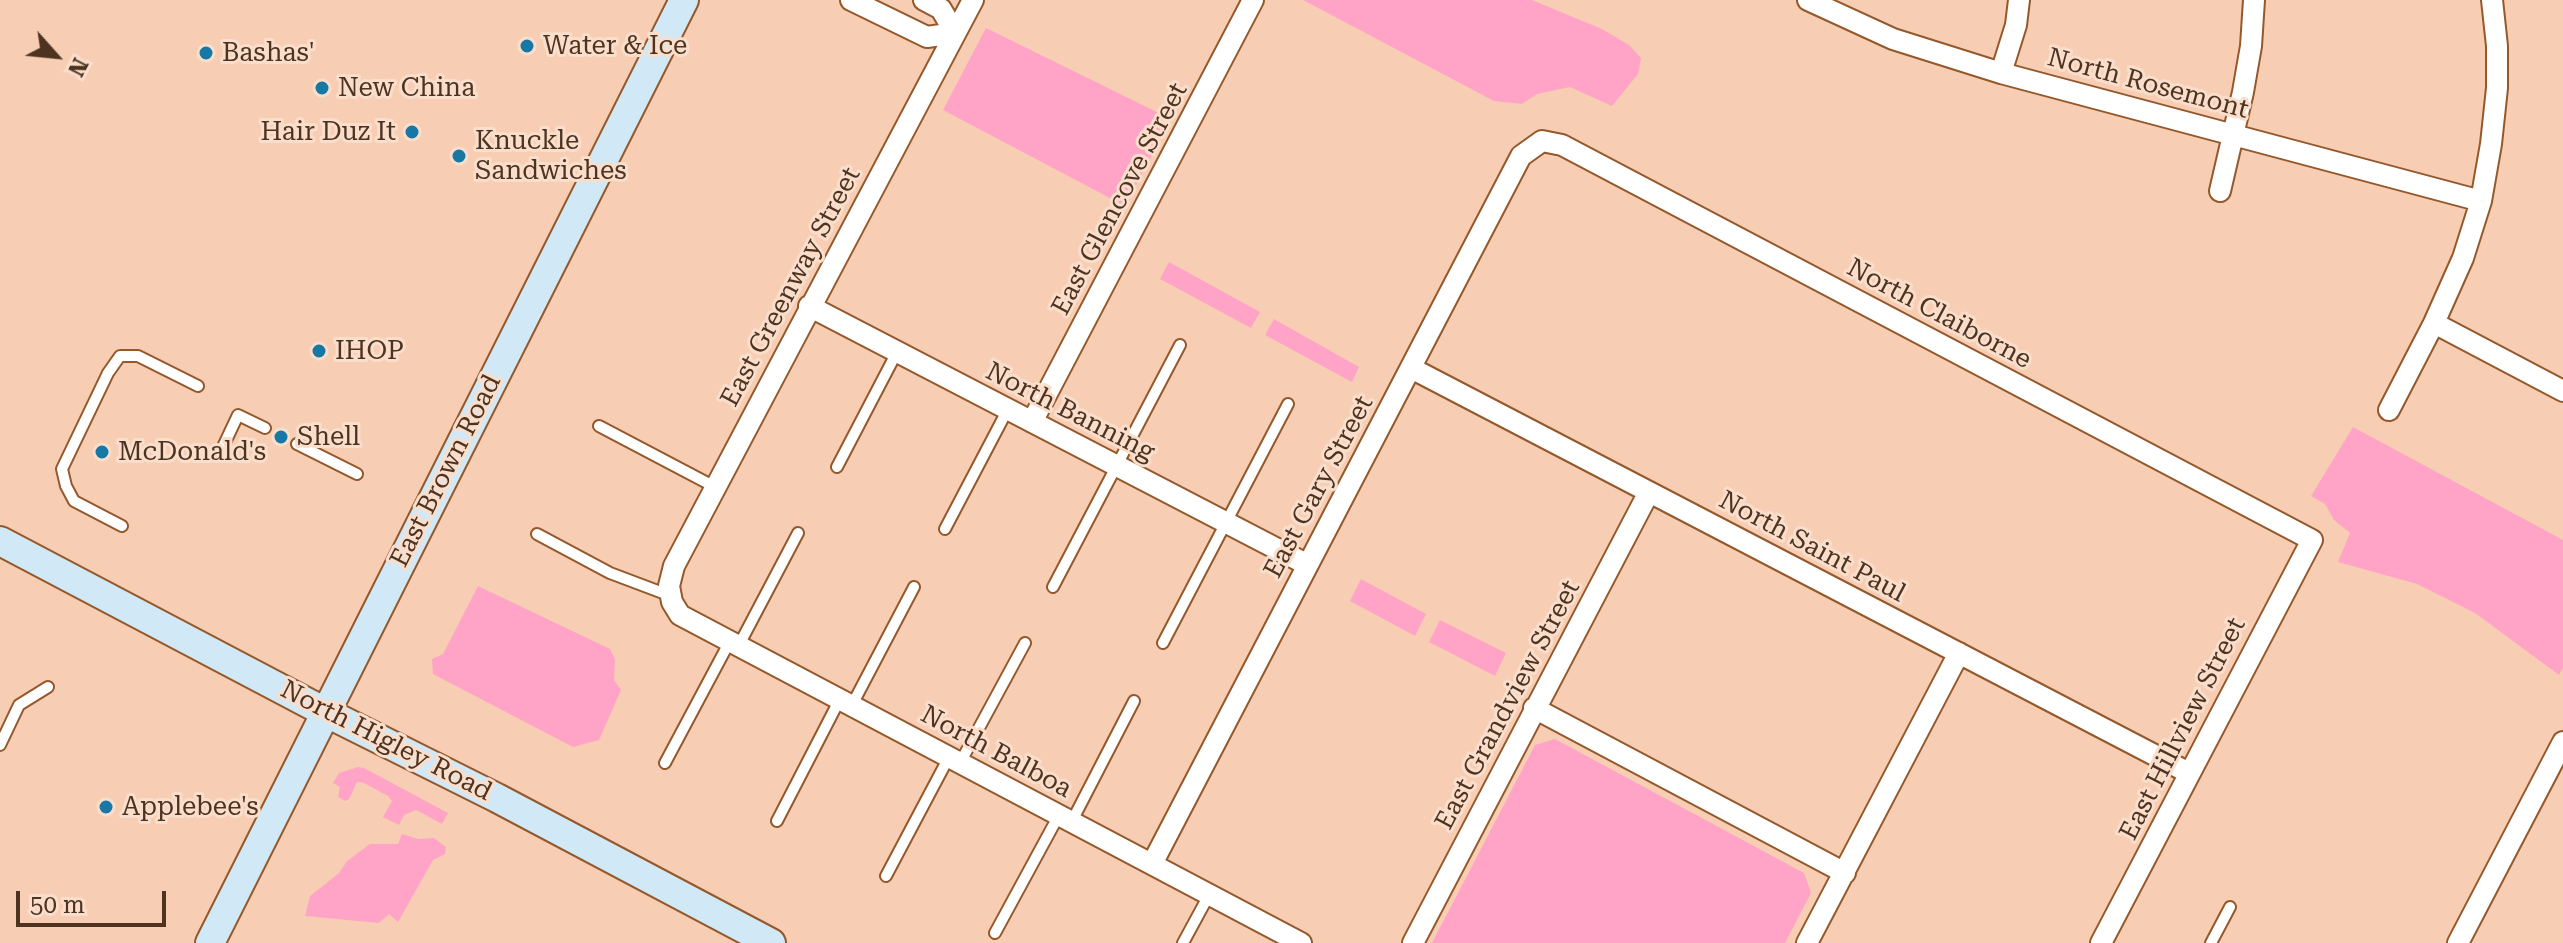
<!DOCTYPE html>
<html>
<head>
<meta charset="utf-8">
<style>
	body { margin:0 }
	#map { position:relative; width:2563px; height:943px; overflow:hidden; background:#f7ceb3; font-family:"Roboto Serif",serif }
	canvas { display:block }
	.north { position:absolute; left:16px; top:16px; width:80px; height:80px; -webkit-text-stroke:6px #fadecc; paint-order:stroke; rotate:117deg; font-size:22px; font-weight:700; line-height:32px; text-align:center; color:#4e3321 }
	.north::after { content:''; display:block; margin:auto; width:28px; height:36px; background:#4e3321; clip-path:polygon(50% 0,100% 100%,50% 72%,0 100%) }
	.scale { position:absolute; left:16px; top:891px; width:150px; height:36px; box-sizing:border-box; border:4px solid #4e3321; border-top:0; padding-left:10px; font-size:24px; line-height:28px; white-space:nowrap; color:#4e3321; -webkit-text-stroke:6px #fadecc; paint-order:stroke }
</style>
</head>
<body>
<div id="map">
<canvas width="2563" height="943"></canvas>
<div class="north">N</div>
<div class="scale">50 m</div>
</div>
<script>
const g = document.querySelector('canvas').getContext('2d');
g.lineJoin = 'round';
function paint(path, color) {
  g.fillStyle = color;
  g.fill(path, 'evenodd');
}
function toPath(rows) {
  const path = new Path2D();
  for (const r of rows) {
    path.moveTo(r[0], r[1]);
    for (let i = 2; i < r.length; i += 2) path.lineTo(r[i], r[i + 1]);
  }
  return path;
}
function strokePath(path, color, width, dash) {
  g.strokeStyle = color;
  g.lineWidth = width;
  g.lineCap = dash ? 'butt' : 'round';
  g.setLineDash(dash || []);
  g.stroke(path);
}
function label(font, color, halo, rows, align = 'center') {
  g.font = font + ' "Roboto Serif",serif';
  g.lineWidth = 6;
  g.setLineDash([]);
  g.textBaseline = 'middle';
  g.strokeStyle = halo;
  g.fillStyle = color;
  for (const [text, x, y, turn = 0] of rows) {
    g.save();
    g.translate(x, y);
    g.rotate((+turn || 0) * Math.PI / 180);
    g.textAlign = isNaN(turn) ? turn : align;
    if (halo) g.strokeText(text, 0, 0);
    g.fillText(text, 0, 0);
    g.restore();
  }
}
paint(toPath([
	[1303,0,1532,0,1602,29,1629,45,1641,58,1638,74,1612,106,1570,87,1537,94,1522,104,1494,101],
	[986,28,1171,119,1125,206,943,110],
	[1169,262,1260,312,1251,328,1160,279],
	[1274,319,1359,367,1352,382,1265,335],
	[2353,427,2563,540,2563,668,2559,675,2475,613,2417,584,2338,562,2350,533,2334,520,2325,504,2311,496],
	[1361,579,1426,614,1415,636,1350,601],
	[478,586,610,649,615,659,614,680,621,690,599,740,573,747,433,674,432,659,443,654],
	[1440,620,1506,653,1495,676,1429,642],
	[1555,739,1804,873,1811,893,1785,943,1432,943,1535,745],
	[358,767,364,768,448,813,442,824,416,810,404,815,399,825,383,817,392,801,388,796,362,782,357,782,349,799,345,801,338,797,340,787,333,783,339,773],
	[402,834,418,839,434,838,446,847,445,854,433,860,398,922,389,914,379,923,305,916,310,896,339,873,347,861,370,844,398,844]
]), '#ffa4c7');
const lane = toPath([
	[599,426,715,487],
	[297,444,357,474],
	[221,451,238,415,265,428],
	[837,467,897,352],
	[122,526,74,501,66,486,62,469,108,373,120,356,138,356,198,386],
	[945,529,1008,409],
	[537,534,610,573,671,596],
	[1053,587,1180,345],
	[1163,643,1288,404],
	[739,645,798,533],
	[852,705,914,587],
	[0,745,19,705,48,687],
	[665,763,730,641],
	[960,763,1025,643],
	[777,821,840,699],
	[1072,821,1134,701],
	[886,876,949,757],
	[995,933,1059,815],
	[1183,943,1209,895],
	[2211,943,2230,907]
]);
const street = toPath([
	[851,0,927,37,955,33,941,9,924,0],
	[973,0,674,566,669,586,672,602,680,615,1301,943],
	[1808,0,1893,39,2001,73,2481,201],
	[2001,73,2016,25,2019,0],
	[2220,191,2243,92,2251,46,2254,0],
	[809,306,1306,564],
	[2434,323,2563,391],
	[1411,368,2189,773],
	[2389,410,2434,323,2463,258,2481,201,2491,144,2497,88,2497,46,2492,0],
	[1032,422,1253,0],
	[1534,708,1845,873],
	[1152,864,1521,156,1542,141,1562,145,2312,540,2101,943],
	[1413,943,1649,492],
	[1807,943,1959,653],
	[2458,943,2563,742]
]);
const secondary = toPath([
	[0,541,325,712,497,798,771,943],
	[210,943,684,0]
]);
strokePath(lane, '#94582b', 14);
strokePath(street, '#94582b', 24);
strokePath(secondary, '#94582b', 32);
strokePath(lane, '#fff', 10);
strokePath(street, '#fff', 20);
strokePath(secondary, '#d1e9f6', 28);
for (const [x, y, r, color] of [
	[527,46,8,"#1878a5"],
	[206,53,8,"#1878a5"],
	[322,88,8,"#1878a5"],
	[412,132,8,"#1878a5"],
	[459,156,8,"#1878a5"],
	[319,351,8,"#1878a5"],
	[281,437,8,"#1878a5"],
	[102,452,8,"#1878a5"],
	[106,807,8,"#1878a5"]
]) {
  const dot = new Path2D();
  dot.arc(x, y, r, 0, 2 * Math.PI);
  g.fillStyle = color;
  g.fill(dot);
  strokePath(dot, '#fadecc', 3);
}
label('26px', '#4e3321', '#fadecc', [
	["Water & Ice",543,46],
	["Bashas'",222,53],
	["New China",338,88],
	["Hair Duz It",396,132,"right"],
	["Knuckle",475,141],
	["Sandwiches",475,171],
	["IHOP",335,351],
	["Shell",297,437],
	["McDonald's",118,452],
	["Applebee's",122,807]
], 'left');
label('26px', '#4e3321', '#fadecc', [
	["North Rosemont",2148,84,15],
	["East Glencove Street",1120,199,-62],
	["East Greenway Street",791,287,-62],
	["North Claiborne",1939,314,28],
	["North Banning",1070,412,27],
	["East Brown Road",446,471,-63],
	["East Gary Street",1319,487,-62],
	["North Saint Paul",1812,547,28],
	["East Grandview Street",1508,705,-62],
	["East Hillview Street",2183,729,-63],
	["North Higley Road",386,741,27],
	["North Balboa",996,752,28]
]);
</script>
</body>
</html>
